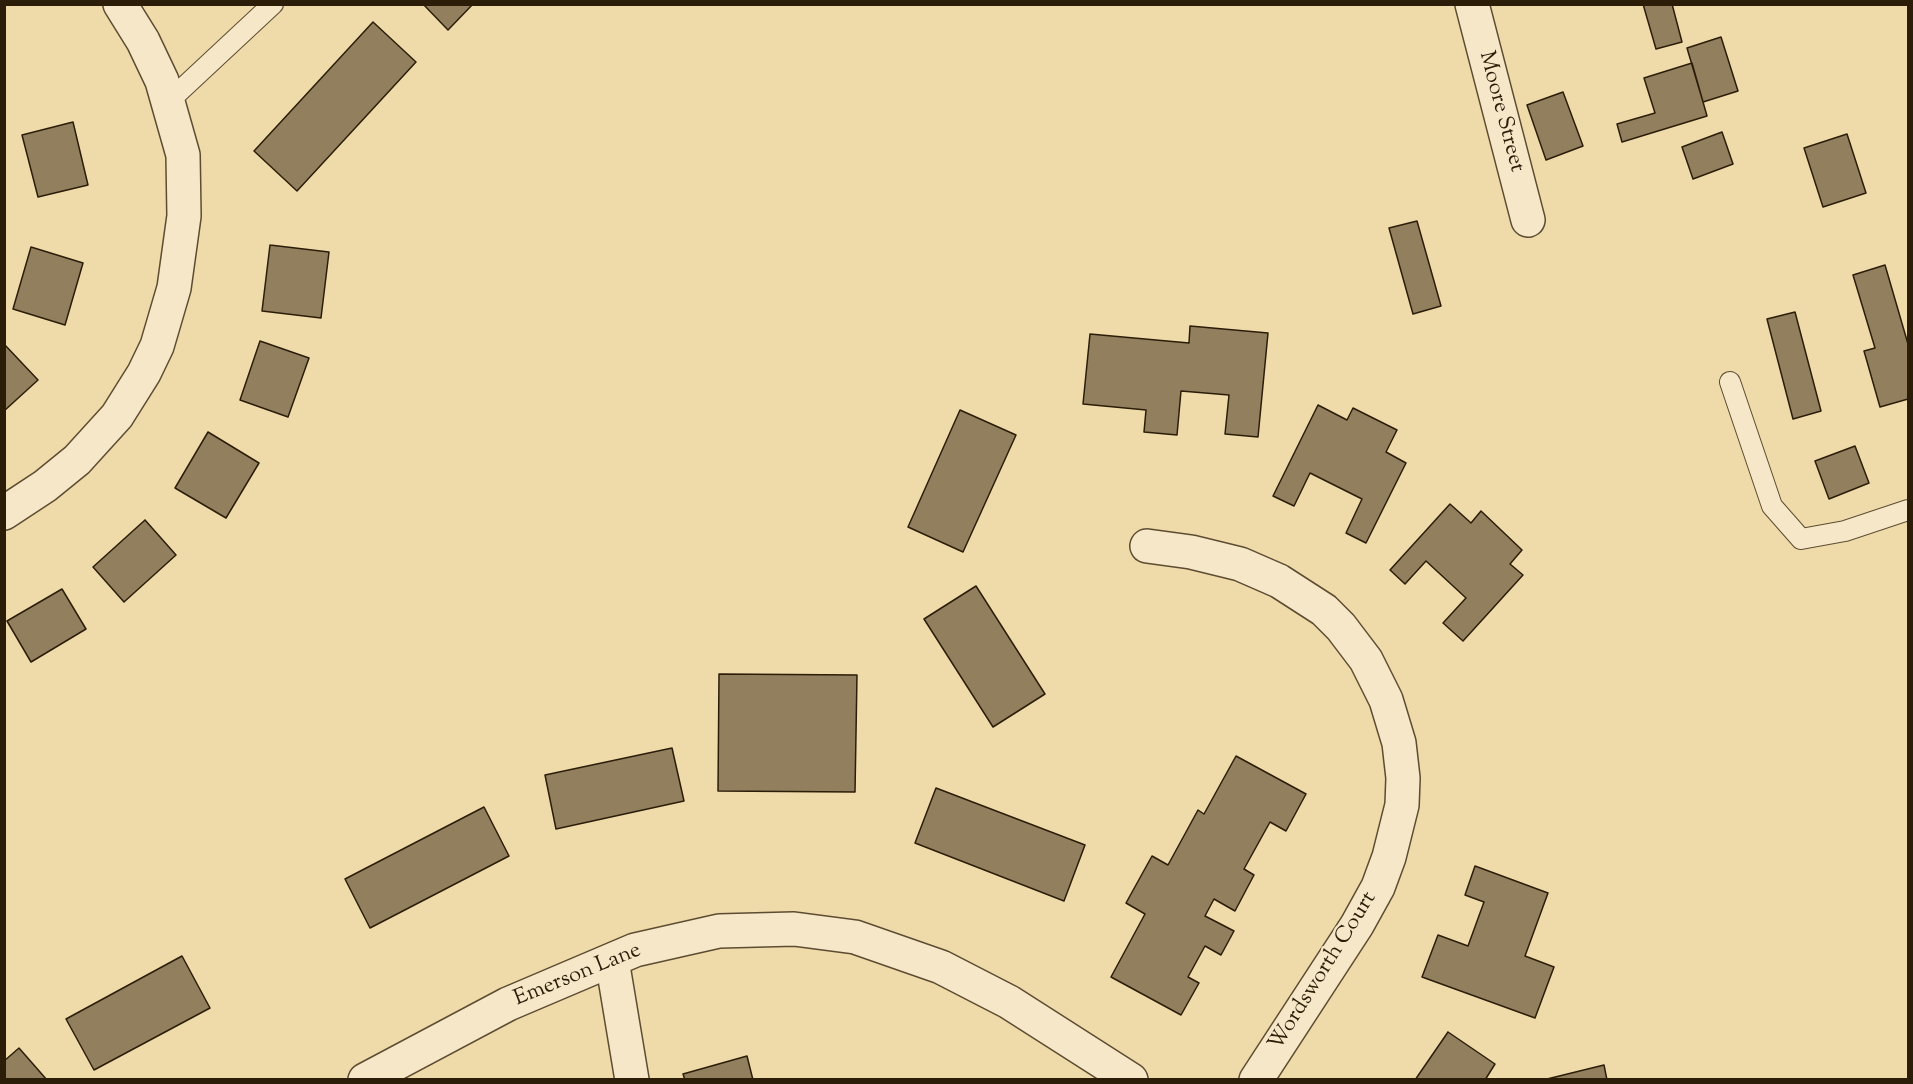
<!DOCTYPE html>
<html>
<head>
<meta charset="utf-8">
<style>
	body { margin:0 }
	#map { position:relative; width:1913px; height:1084px; overflow:hidden; background:#efdaaa; font-family:"Sorts Mill Goudy",serif }
	canvas { display:block }
	.frame { position:absolute; inset:0; border:6px solid #2c1d09; pointer-events:none }
</style>
</head>
<body>
<div id="map">
<canvas width="1913" height="1084"></canvas>
<div class="frame"></div>
</div>
<script>
const g = document.querySelector('canvas').getContext('2d');
g.lineJoin = 'round';
function paint(path, color) {
  g.fillStyle = color;
  g.fill(path, 'evenodd');
}
function toPath(rows) {
  const path = new Path2D();
  for (const r of rows) {
    path.moveTo(r[0], r[1]);
    for (let i = 2; i < r.length; i += 2) path.lineTo(r[i], r[i + 1]);
  }
  return path;
}
function strokePath(path, color, width, dash) {
  g.strokeStyle = color;
  g.lineWidth = width;
  g.lineCap = dash ? 'butt' : 'round';
  g.setLineDash(dash || []);
  g.stroke(path);
}
function label(font, color, halo, rows, align = 'center') {
  g.font = font + ' "Sorts Mill Goudy",serif';
  g.lineWidth = 4.5;
  g.setLineDash([]);
  g.textBaseline = 'middle';
  g.strokeStyle = halo;
  g.fillStyle = color;
  for (const [text, x, y, turn = 0] of rows) {
    g.save();
    g.translate(x, y);
    g.rotate((+turn || 0) * Math.PI / 180);
    g.textAlign = isNaN(turn) ? turn : align;
    if (halo) g.strokeText(text, 0, 0);
    g.fillText(text, 0, 0);
    g.restore();
  }
}
const building = toPath([
	[423,4,473,4,448,30,423,4],
	[1643,4,1672,4,1682,42,1656,49,1643,4],
	[373,22,416,62,297,191,254,151,373,22],
	[1721,37,1738,91,1703,102,1687,48,1721,37],
	[1692,63,1707,116,1622,142,1617,124,1655,113,1644,78,1692,63],
	[1563,92,1583,146,1546,160,1527,105,1563,92],
	[73,122,88,185,38,197,22,135,73,122],
	[1722,132,1733,164,1693,179,1682,147,1722,132],
	[1847,134,1866,193,1823,207,1804,148,1847,134],
	[1417,221,1441,306,1413,314,1389,228,1417,221],
	[270,245,329,252,321,318,262,311,270,245],
	[31,247,83,263,65,325,13,309,31,247],
	[1885,265,1908,344,1908,399,1880,407,1864,351,1875,348,1853,275,1885,265],
	[1795,312,1821,411,1793,419,1767,319,1795,312],
	[1190,326,1268,333,1258,437,1225,434,1229,395,1181,391,1177,435,1144,432,1146,410,1083,404,1090,334,1189,343,1190,326],
	[260,341,309,358,288,417,240,400,260,341],
	[4,344,38,380,4,411,4,344],
	[1318,405,1347,420,1353,408,1397,430,1386,452,1406,463,1366,543,1346,533,1362,499,1310,473,1294,506,1273,496,1318,405],
	[960,410,1016,435,963,552,908,527,960,410],
	[208,432,259,463,226,518,175,488,208,432],
	[1855,446,1869,483,1829,499,1815,461,1855,446],
	[1450,504,1471,523,1481,511,1522,550,1510,564,1523,575,1463,641,1443,623,1466,598,1426,561,1405,584,1390,570,1450,504],
	[145,520,176,555,124,602,93,567,145,520],
	[976,586,1045,694,993,727,924,619,976,586],
	[62,589,86,629,31,662,7,621,62,589],
	[719,674,857,675,855,792,718,791,719,674],
	[672,748,684,801,556,829,545,775,672,748],
	[1236,756,1306,794,1286,831,1270,822,1244,869,1254,875,1235,911,1214,899,1205,916,1234,931,1221,955,1205,946,1188,977,1199,983,1181,1015,1111,977,1145,914,1126,903,1152,856,1168,865,1198,810,1204,814,1236,756],
	[936,788,1085,845,1064,901,915,843,936,788],
	[484,807,509,856,370,928,345,879,484,807],
	[1475,866,1548,893,1525,956,1554,967,1535,1018,1422,977,1438,935,1468,946,1484,902,1465,895,1475,866],
	[182,956,210,1008,94,1070,66,1019,182,956],
	[1448,1032,1495,1064,1485,1080,1415,1080,1448,1032],
	[19,1048,47,1080,4,1080,4,1061,19,1048],
	[747,1056,753,1080,685,1080,683,1074,747,1056],
	[1604,1065,1607,1080,1543,1080,1604,1065]
]);
paint(building, '#917f5d');
strokePath(building, '#2c1d09', 1.5);
const lane = toPath([
	[169,101,273,4],
	[1730,382,1772,506,1801,539,1845,531,1908,510]
]);
const street = toPath([
	[1472,4,1528,220],
	[4,513,45,486,77,460,117,416,144,373,157,346,174,288,184,216,183,155,162,81,143,41,120,4],
	[1147,546,1191,552,1240,564,1279,581,1324,610,1341,627,1366,660,1386,700,1399,743,1403,778,1402,805,1389,857,1378,887,1357,925,1256,1080],
	[612,960,632,1080],
	[365,1080,508,1004,635,950,719,931,794,929,855,937,941,967,1009,1002,1131,1080]
]);
strokePath(lane, '#5d4c31', 22);
strokePath(street, '#5d4c31', 36);
strokePath(lane, '#f5e7c8', 20);
strokePath(street, '#f5e7c8', 33);
label('22px', '#2c1d09', '#f5e7c8', [
	["Moore Street",1500,112,75],
	["Wordsworth Court",1324,972,-58],
	["Emerson Lane",578,976,-22]
]);
</script>
</body>
</html>
